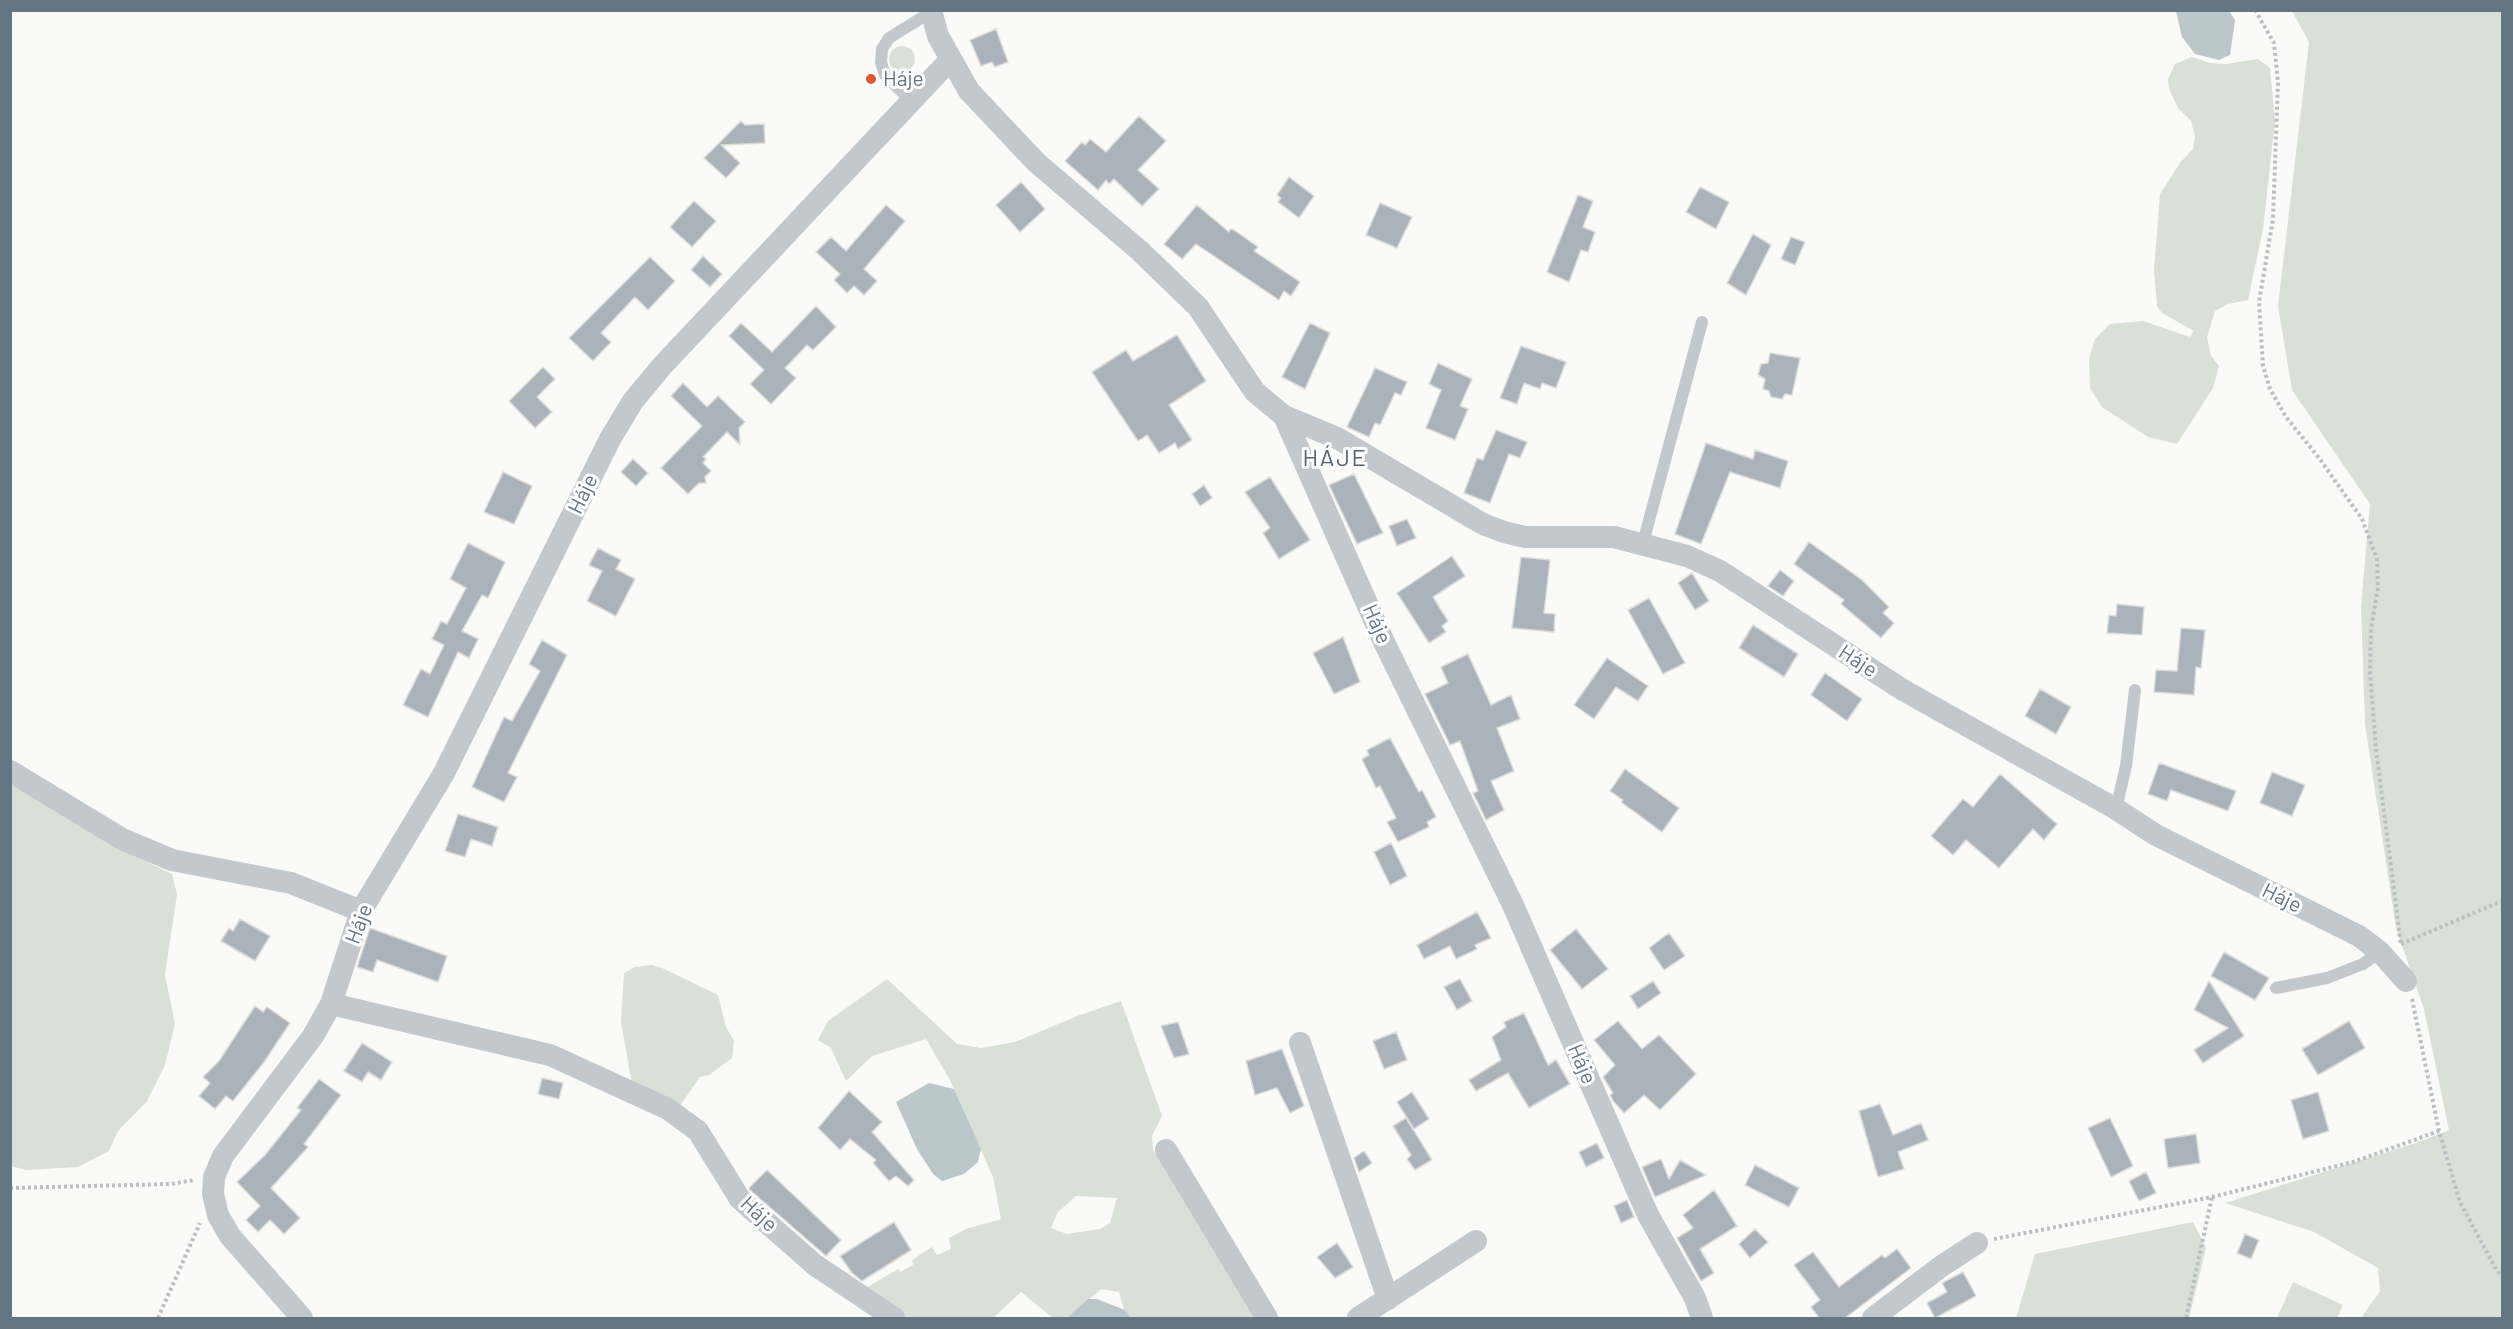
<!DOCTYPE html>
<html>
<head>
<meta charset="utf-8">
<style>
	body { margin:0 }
	#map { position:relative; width:2513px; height:1329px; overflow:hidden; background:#fafaf8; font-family:Barlow,sans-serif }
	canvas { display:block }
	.frame { position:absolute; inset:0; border:12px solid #657683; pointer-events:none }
</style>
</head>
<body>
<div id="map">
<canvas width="2513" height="1329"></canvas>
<div class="frame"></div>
</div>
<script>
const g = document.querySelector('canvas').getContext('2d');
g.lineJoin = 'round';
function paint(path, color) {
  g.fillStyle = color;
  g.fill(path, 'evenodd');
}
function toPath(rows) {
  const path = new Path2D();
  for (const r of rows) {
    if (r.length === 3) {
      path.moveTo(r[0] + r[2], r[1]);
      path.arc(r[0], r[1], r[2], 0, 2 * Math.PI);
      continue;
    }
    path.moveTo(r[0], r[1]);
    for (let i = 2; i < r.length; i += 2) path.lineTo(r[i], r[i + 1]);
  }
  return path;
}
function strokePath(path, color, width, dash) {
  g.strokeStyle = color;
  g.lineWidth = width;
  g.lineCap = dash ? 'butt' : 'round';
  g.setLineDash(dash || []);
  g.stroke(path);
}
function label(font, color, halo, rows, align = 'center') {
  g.font = font + ' Barlow,sans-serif';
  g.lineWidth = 6;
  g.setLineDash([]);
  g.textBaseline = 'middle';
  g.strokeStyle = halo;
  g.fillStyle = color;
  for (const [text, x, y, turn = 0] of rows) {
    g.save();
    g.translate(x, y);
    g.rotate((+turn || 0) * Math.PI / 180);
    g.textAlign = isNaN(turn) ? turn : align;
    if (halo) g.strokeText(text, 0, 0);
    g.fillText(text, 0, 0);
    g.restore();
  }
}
paint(toPath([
	[2292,11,2502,11,2502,1318,2361,1318,2380,1291,2378,1268,2314,1232,2225,1203,2416,1143,2449,1130,2424,1009,2396,928,2365,724,2361,606,2370,504,2292,390,2278,306,2309,42],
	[902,59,13],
	[2192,57,2210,63,2226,64,2258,59,2270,68,2275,121,2263,229,2248,300,2228,304,2215,311,2207,337,2211,356,2219,366,2213,388,2177,444,2148,437,2102,407,2090,388,2089,358,2095,339,2110,324,2143,321,2190,337,2194,331,2162,313,2157,306,2154,270,2160,194,2180,163,2193,149,2195,137,2191,121,2178,108,2169,89,2168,79,2175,64],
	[10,783,110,844,172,874,177,894,165,975,175,1024,165,1065,147,1101,118,1131,109,1151,78,1167,26,1170,11,1166],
	[652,965,662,968,718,995,726,1027,734,1041,732,1058,709,1075,700,1077,679,1107,632,1084,621,1022,624,973,635,967],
	[887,979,957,1044,981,1048,1015,1042,1080,1015,1121,1001,1162,1116,1152,1136,1153,1150,1201,1215,1261,1318,1131,1318,1126,1316,1119,1292,1101,1289,1067,1318,1053,1318,1021,1292,993,1318,908,1318,861,1291,898,1269,900,1272,913,1265,912,1260,932,1247,937,1255,951,1249,949,1238,966,1229,1001,1219,993,1177,950,1080,926,1039,872,1056,846,1081,831,1048,818,1040,828,1021],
	[1076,1196,1117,1198,1110,1223,1100,1229,1067,1234,1051,1228,1058,1212],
	[2193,1222,2206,1248,2189,1318,2016,1318,2035,1254],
	[2293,1282,2343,1305,2337,1318,2277,1318]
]), '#dadfd7');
paint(toPath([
	[2176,11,2229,11,2235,20,2230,55,2219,60,2195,54,2182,37],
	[929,1083,954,1089,981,1149,978,1162,964,1174,942,1181,933,1174,917,1149,896,1102],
	[1088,1299,1097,1299,1125,1310,1131,1318,1067,1318]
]), '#bbc7cb');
const building = toPath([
	[996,29,1008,62,995,67,992,62,981,66,970,40,996,29],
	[1139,116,1166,141,1138,170,1159,189,1142,206,1114,179,1109,184,1106,180,1098,190,1065,161,1082,142,1085,145,1090,139,1106,152,1139,116],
	[741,121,745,125,764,124,765,143,721,145,740,163,726,178,704,158,741,121],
	[1289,177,1314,196,1299,218,1278,202,1281,198,1277,195,1289,177],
	[1021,182,1045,209,1020,232,996,205,1021,182],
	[1700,187,1729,202,1716,229,1686,212,1700,187],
	[1578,195,1593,201,1583,227,1595,232,1588,252,1581,250,1569,282,1547,272,1578,195],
	[694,201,716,221,692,247,670,227,694,201],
	[1380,203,1412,217,1397,248,1366,235,1380,203],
	[886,205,905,221,864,269,877,281,864,295,854,286,847,293,834,280,840,274,816,252,831,237,846,251,886,205],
	[1197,205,1229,232,1230,229,1234,230,1258,247,1254,251,1300,282,1291,296,1284,291,1279,300,1196,244,1182,259,1164,244,1197,205],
	[1753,234,1771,245,1746,295,1727,283,1753,234],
	[1791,237,1805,242,1795,265,1781,259,1791,237],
	[703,256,722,274,710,287,691,270,703,256],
	[650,257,675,281,648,310,635,297,601,333,611,342,593,361,569,338,650,257],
	[816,306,836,327,813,350,807,345,785,368,796,378,771,404,750,384,764,370,729,336,741,323,772,352,816,306],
	[1310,323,1330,333,1305,389,1282,377,1310,323],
	[1177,335,1206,381,1169,405,1192,440,1178,449,1175,443,1159,453,1147,435,1138,441,1092,372,1126,350,1133,361,1177,335],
	[1521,346,1566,362,1556,388,1542,383,1540,389,1524,383,1517,404,1500,398,1521,346],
	[1770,353,1800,358,1792,395,1785,394,1782,399,1771,397,1769,391,1763,389,1765,379,1758,375,1761,364,1768,363,1770,353],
	[1438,363,1472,379,1460,406,1468,409,1455,440,1426,428,1441,390,1429,384,1438,363],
	[543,367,555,379,537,397,552,412,535,428,509,401,543,367],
	[1375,368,1407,382,1401,395,1395,393,1380,425,1375,423,1369,437,1347,427,1375,368],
	[683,383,707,407,718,396,745,422,739,428,740,445,727,432,703,457,706,459,703,463,711,471,705,477,706,483,699,483,688,494,661,468,702,426,671,396,683,383],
	[1496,430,1527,442,1520,458,1509,454,1490,503,1464,493,1477,458,1483,460,1496,430],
	[1706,443,1753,459,1755,450,1788,461,1780,488,1730,472,1701,544,1675,534,1706,443],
	[633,459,648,473,636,486,621,472,633,459],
	[503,472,532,486,514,524,484,512,503,472],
	[1354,474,1383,533,1357,544,1329,485,1354,474],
	[1270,477,1310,540,1279,559,1263,533,1270,528,1245,492,1270,477],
	[1204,485,1212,498,1200,506,1192,494,1204,485],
	[1407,519,1416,538,1397,546,1389,526,1407,519],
	[1809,542,1862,580,1889,607,1883,613,1894,623,1881,638,1841,604,1844,600,1794,564,1809,542],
	[468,543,505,562,488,598,482,595,462,631,478,639,469,658,458,652,428,717,403,705,421,669,430,674,444,645,432,639,441,621,447,624,466,588,450,579,468,543],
	[598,548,621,560,616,569,635,579,616,616,587,601,602,571,589,565,598,548],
	[1452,556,1465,576,1433,597,1448,621,1442,626,1446,632,1429,643,1397,593,1452,556],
	[1521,557,1550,560,1544,613,1555,614,1554,632,1512,628,1521,557],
	[1780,570,1794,581,1783,596,1768,586,1780,570],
	[1692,573,1709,601,1695,610,1678,583,1692,573],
	[1649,598,1685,663,1663,674,1628,610,1649,598],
	[2117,604,2144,607,2142,635,2107,633,2109,615,2116,616,2117,604],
	[1753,625,1798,654,1784,677,1739,648,1753,625],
	[2181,628,2205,630,2201,668,2196,667,2194,695,2154,692,2156,670,2177,671,2181,628],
	[1343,637,1360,682,1334,694,1313,653,1343,637],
	[542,640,567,655,508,773,517,777,504,802,472,787,504,717,512,721,540,671,529,664,542,640],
	[1468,654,1491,705,1511,695,1520,719,1497,728,1514,771,1491,781,1504,810,1486,820,1473,793,1478,791,1460,741,1450,745,1425,694,1448,683,1441,667,1468,654],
	[1607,658,1648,686,1638,701,1616,687,1594,719,1574,705,1607,658],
	[1825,673,1862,699,1847,721,1811,695,1825,673],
	[2040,689,2071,707,2056,734,2025,716,2040,689],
	[1390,738,1419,792,1422,790,1436,817,1427,822,1429,827,1398,842,1387,822,1396,818,1380,786,1376,788,1362,759,1369,755,1367,750,1390,738],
	[2159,763,2236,791,2228,811,2171,790,2167,801,2148,794,2159,763],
	[1625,769,1679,808,1662,832,1621,802,1623,800,1610,791,1625,769],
	[2272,772,2305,785,2292,816,2260,803,2272,772],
	[2000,774,2057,824,2044,840,2033,829,1999,868,1966,840,1953,855,1931,836,1963,799,1973,807,2000,774],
	[458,814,498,827,492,846,471,839,465,857,445,851,458,814],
	[1391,843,1407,876,1390,885,1374,852,1391,843],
	[1477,912,1491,938,1475,945,1477,949,1456,959,1450,946,1424,959,1417,945,1477,912],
	[240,919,270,936,255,961,221,941,229,928,233,931,240,919],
	[370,928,447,956,438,982,377,960,373,972,357,967,370,928],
	[1576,929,1608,969,1582,989,1550,950,1576,929],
	[1669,933,1685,956,1664,970,1649,948,1669,933],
	[2224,952,2269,978,2255,1000,2211,976,2224,952],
	[1460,979,1472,1001,1457,1010,1444,987,1460,979],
	[1653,981,1661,993,1638,1009,1630,996,1653,981],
	[2209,981,2244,1036,2203,1063,2194,1050,2228,1028,2194,1010,2209,981],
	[255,1006,263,1012,267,1007,290,1023,264,1062,233,1101,226,1096,215,1109,199,1096,210,1083,203,1077,219,1061,255,1006],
	[1524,1013,1548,1065,1556,1060,1570,1084,1529,1108,1508,1073,1476,1091,1469,1080,1501,1060,1492,1037,1506,1027,1504,1022,1524,1013],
	[1618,1021,1642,1049,1659,1035,1696,1074,1660,1110,1644,1095,1624,1113,1613,1101,1610,1095,1613,1093,1603,1077,1615,1065,1594,1040,1618,1021],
	[2349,1021,2365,1048,2318,1075,2302,1049,2349,1021],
	[1178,1022,1189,1054,1174,1058,1161,1026,1178,1022],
	[1396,1032,1407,1060,1384,1069,1373,1041,1396,1032],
	[362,1043,392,1062,381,1080,368,1072,362,1082,344,1071,362,1043],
	[1282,1049,1304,1106,1290,1113,1277,1088,1255,1095,1246,1061,1282,1049],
	[542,1078,563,1083,559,1099,538,1094,542,1078],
	[319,1079,341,1095,304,1144,308,1147,271,1188,300,1218,284,1234,270,1220,258,1232,246,1220,260,1206,237,1182,265,1155,301,1110,297,1108,319,1079],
	[849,1091,882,1122,872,1132,914,1180,908,1186,896,1176,889,1181,873,1163,876,1160,850,1139,840,1150,818,1128,849,1091],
	[1412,1092,1429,1119,1414,1129,1397,1102,1412,1092],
	[2318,1092,2329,1131,2303,1139,2291,1100,2318,1092],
	[1880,1104,1893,1135,1921,1123,1928,1140,1898,1152,1904,1169,1878,1177,1859,1111,1880,1104],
	[1406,1118,1432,1160,1415,1170,1407,1159,1411,1155,1393,1126,1406,1118],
	[2110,1118,2133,1166,2111,1177,2088,1128,2110,1118],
	[2196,1134,2200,1163,2168,1168,2164,1139,2196,1134],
	[1597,1143,1604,1158,1586,1167,1579,1152,1597,1143],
	[1364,1151,1372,1163,1359,1172,1354,1158,1364,1151],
	[1661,1159,1669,1179,1680,1160,1706,1175,1655,1197,1642,1167,1661,1159],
	[1755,1165,1799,1188,1789,1207,1745,1185,1755,1165],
	[767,1170,841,1240,826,1256,750,1190,749,1188,767,1170],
	[2146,1172,2156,1193,2139,1201,2129,1181,2146,1172],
	[1714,1190,1737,1226,1700,1249,1714,1273,1701,1281,1677,1238,1693,1228,1683,1215,1714,1190],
	[1627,1200,1634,1217,1621,1223,1614,1206,1627,1200],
	[894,1222,911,1250,862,1281,852,1273,840,1256,894,1222],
	[1755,1229,1768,1242,1750,1258,1739,1244,1755,1229],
	[2245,1234,2259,1240,2251,1259,2237,1253,2245,1234],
	[1337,1243,1353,1267,1335,1278,1317,1257,1337,1243],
	[1897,1249,1911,1268,1845,1318,1819,1318,1811,1307,1820,1300,1794,1265,1813,1252,1839,1287,1882,1255,1885,1258,1897,1249],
	[1963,1272,1976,1296,1935,1318,1927,1303,1947,1292,1942,1283,1963,1272]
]);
paint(building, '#aab3b9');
strokePath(building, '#dcdcda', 1.5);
strokePath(toPath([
	[2255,10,2274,43,2278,82,2273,219,2259,302,2263,366,2270,389,2286,417,2319,458,2362,519,2377,559,2378,588,2371,629,2370,672,2376,749,2401,945],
	[2401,944,2502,901],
	[2412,999,2439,1131,2460,1202,2497,1271,2502,1276],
	[10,1188,170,1184,195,1180],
	[1994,1239,2212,1197,2353,1162,2439,1131],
	[158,1318,200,1223],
	[2186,1318,2212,1197]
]), '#bbbfc2', 4, [3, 3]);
strokePath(toPath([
	[912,102,885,75,881,62,882,49,889,38,931,12],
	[1643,543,1702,322],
	[2116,809,2126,766,2135,690],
	[2276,988,2327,978,2363,964,2380,952]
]), '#c3c8cc', 12);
strokePath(toPath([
	[931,10,938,36,969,91,1036,162,1140,251,1198,307,1255,392,1284,416,1337,438,1483,524,1504,532,1525,537,1614,537,1687,556,1720,571,1903,690,2116,809,2156,835,2359,936,2380,952,2406,981],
	[1284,416,1384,642,1513,905,1648,1215,1695,1298,1702,1318],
	[10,771,122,839,172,860,291,883,361,911],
	[331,1004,550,1055,668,1109,698,1131,740,1199,815,1265,894,1318],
	[1300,1043,1388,1299],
	[1166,1150,1267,1318],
	[302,1318,230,1236,218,1215,213,1194,214,1177,223,1156,313,1036,331,1004,361,911,444,773,610,439,633,401,662,366,950,60],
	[1358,1318,1476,1241],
	[1873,1318,1943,1265,1977,1243]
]), '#c3c8cc', 22);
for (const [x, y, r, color] of [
	[871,79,6,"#e4572e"]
]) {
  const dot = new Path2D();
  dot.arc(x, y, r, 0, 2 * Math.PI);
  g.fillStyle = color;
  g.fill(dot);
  strokePath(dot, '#fff', 2);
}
label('21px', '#657683', '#fff', [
	["Háje",883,79]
], 'left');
label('21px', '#657683', '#fff', [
	["Háje",583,494,-64],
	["Háje",1377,624,66],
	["Háje",1858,661,33],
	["Háje",2282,898,26],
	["Háje",359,924,-69],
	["Háje",1582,1064,67],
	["Háje",759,1214,43]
]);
g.letterSpacing = '1.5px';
label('24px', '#57646e', '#fff', [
	["HÁJE",1335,458]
]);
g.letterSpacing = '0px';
</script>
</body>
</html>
